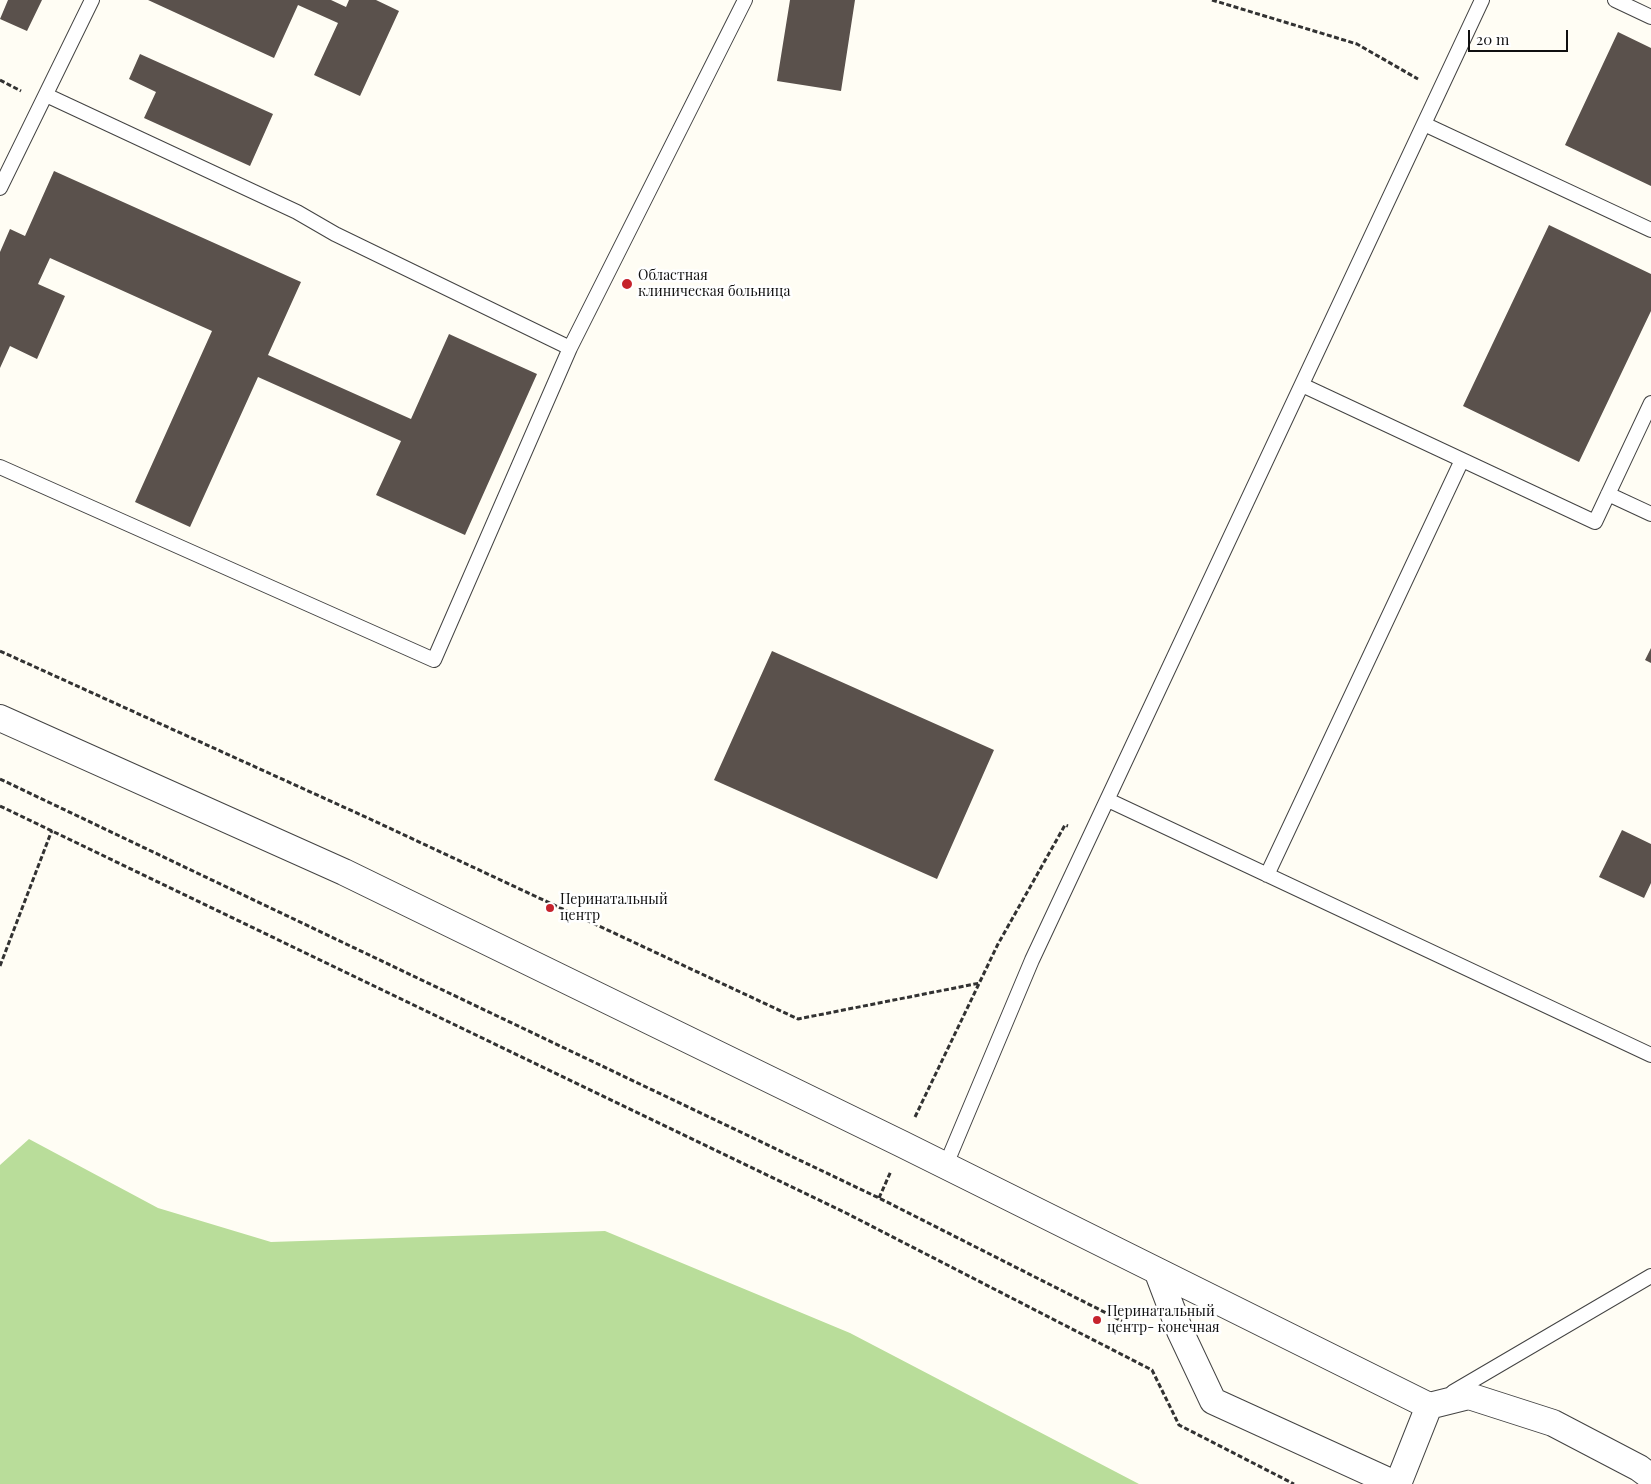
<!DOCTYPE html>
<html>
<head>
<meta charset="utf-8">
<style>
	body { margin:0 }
	#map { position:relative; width:1651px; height:1484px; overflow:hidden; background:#fffdf4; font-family:"Playfair Display",serif }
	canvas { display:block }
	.scale { position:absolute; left:1468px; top:30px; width:100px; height:22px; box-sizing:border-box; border:2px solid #101010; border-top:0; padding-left:6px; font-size:15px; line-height:18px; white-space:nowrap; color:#101010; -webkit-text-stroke:4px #fff; paint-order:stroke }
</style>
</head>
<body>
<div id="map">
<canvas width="1651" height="1484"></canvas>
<div class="scale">20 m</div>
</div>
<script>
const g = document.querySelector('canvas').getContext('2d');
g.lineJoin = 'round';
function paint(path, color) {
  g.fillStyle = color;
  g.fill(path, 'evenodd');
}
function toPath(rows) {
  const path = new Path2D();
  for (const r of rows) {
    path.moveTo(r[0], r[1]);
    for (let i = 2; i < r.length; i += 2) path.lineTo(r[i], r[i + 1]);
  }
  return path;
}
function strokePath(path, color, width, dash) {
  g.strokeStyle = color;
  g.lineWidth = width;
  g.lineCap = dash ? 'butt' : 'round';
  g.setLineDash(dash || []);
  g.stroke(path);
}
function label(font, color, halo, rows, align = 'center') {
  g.font = font + ' "Playfair Display",serif';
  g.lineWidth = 5;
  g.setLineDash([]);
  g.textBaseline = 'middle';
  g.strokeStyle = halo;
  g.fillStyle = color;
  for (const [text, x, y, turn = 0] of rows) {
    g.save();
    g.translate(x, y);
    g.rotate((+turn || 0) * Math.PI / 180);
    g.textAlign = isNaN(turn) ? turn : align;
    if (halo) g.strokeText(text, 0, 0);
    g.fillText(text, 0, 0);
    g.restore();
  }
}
paint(toPath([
	[29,1139,158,1208,271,1242,605,1231,850,1333,1139,1484,0,1484,0,1165]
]), '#b9dd9a');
paint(toPath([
	[8,0,42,0,27,31,0,19],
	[148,0,331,0,346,7,349,0,376,0,399,11,360,96,314,75,338,23,298,5,274,58],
	[790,0,855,0,841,91,777,81],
	[1618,32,1651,48,1651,186,1565,145],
	[140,54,273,114,250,166,144,118,156,92,129,79],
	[54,171,301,282,268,355,411,419,449,334,537,374,465,535,376,495,401,441,258,377,190,527,135,502,212,331,50,258,38,284,65,296,37,359,10,346,0,368,0,252,10,229,25,236],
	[1549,225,1651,274,1651,311,1579,462,1463,406],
	[1651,648,1651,663,1645,660],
	[772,651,994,750,937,879,714,780],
	[1622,830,1651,844,1651,883,1644,898,1599,877]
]), '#5a514c');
const service = toPath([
	[1615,0,1651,17],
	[46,95,297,212,335,234,570,348,745,0],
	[1424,124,1651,230],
	[0,188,92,0],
	[1302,385,1595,522,1651,403],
	[0,467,434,660,570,348],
	[1608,494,1651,514],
	[1108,800,1651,1055],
	[1267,875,1462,460],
	[945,1167,1032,960,1482,0],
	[1453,1392,1651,1276]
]);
const minor = toPath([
	[0,718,344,872,902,1144,1429,1406,1398,1484],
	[1158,1273,1180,1331,1213,1401,1395,1484],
	[1429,1406,1469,1396,1553,1423,1639,1468,1651,1477]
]);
strokePath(service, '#434343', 16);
strokePath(minor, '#434343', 28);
strokePath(toPath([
	[1212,0,1357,44,1418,79],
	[0,80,21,91],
	[0,651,370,819,798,1019,980,983],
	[0,779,879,1198,1122,1321],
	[0,806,846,1213,1152,1370,1179,1425,1294,1484],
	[0,966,52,830],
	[915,1117,998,944,1065,825,1068,826],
	[879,1198,891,1171]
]), '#323232', 3, [5, 2.5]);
strokePath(service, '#fff', 14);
strokePath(minor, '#fff', 26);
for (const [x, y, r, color] of [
	[627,284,6,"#c6232c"],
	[550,908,5,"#c6232c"],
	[1097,1320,5,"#c6232c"]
]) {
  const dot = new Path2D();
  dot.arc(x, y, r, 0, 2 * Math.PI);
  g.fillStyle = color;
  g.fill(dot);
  strokePath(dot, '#fff', 2);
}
label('14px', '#101010', '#fff', [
	["Областная",638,276],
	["клиническая больница",638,292],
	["Перинатальный",560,900],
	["центр",560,916],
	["Перинатальный",1107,1312],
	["центр- конечная",1107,1328]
], 'left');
</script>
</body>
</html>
